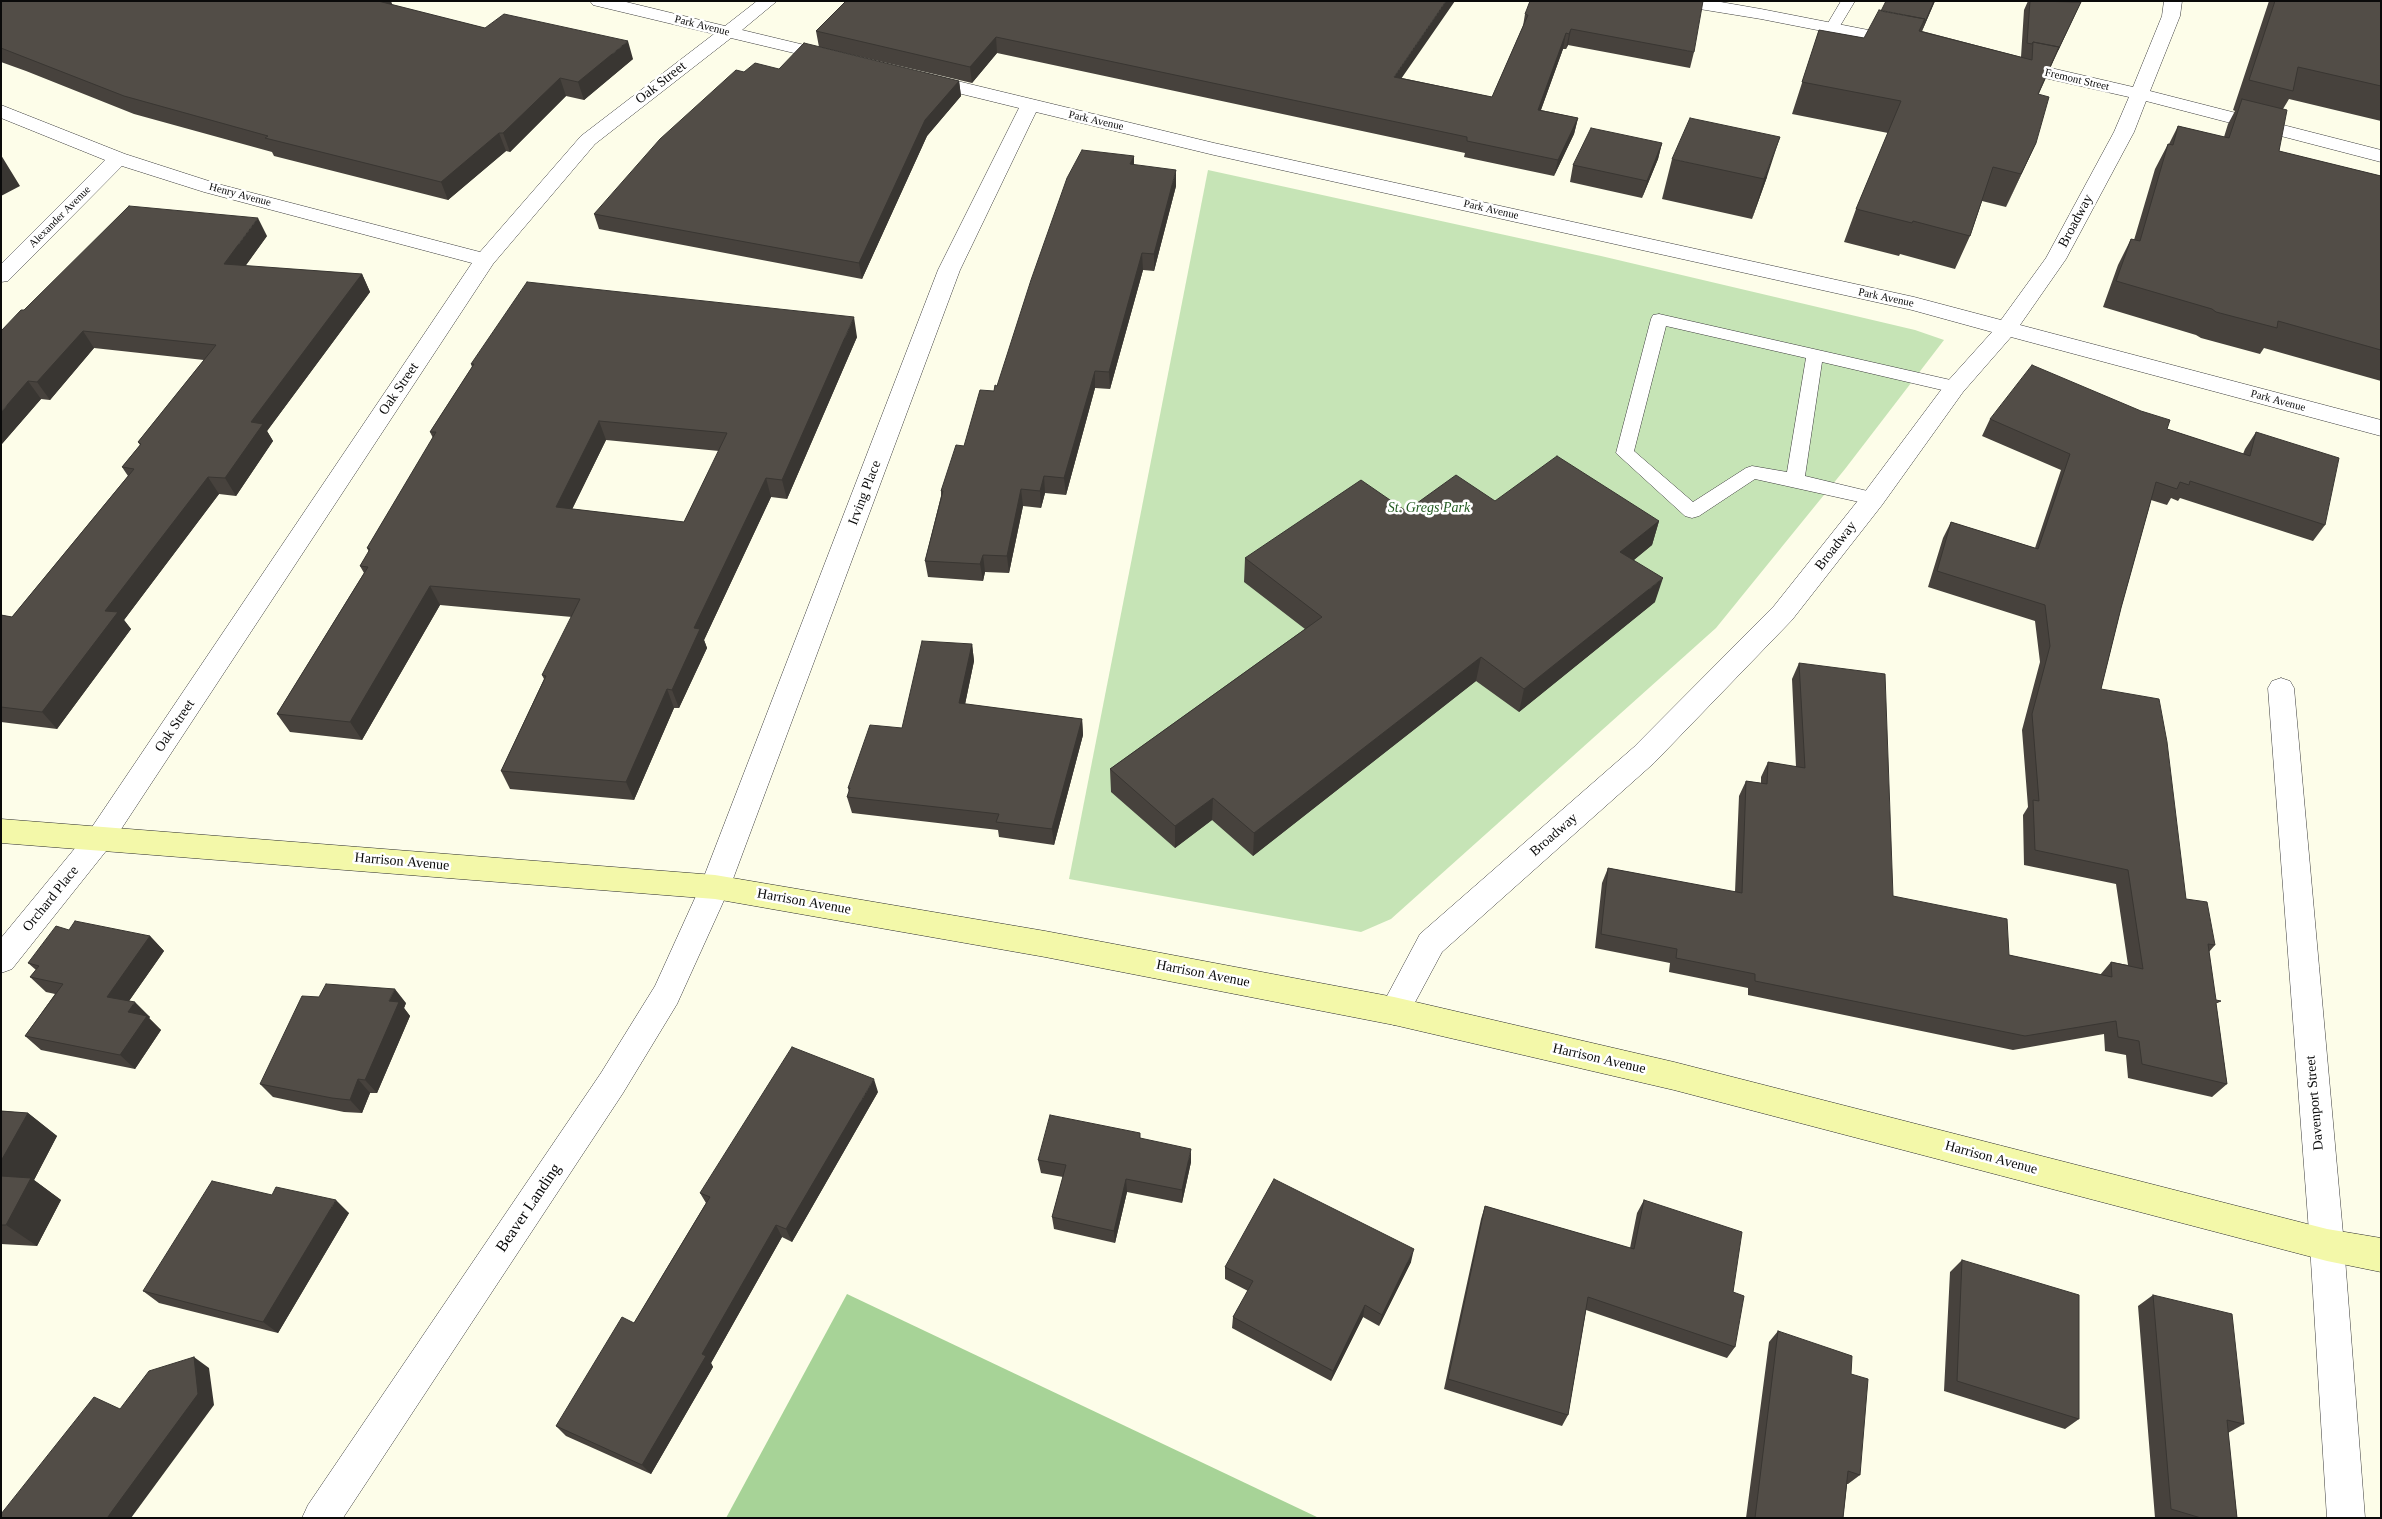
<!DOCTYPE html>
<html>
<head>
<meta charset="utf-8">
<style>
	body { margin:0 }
	#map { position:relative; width:2382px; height:1519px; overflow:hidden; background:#fdfde9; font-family:Georgia,serif }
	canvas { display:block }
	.frame { position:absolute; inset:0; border:2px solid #0a0a0a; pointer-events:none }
</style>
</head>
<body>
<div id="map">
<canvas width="2382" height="1519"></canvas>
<div class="frame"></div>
</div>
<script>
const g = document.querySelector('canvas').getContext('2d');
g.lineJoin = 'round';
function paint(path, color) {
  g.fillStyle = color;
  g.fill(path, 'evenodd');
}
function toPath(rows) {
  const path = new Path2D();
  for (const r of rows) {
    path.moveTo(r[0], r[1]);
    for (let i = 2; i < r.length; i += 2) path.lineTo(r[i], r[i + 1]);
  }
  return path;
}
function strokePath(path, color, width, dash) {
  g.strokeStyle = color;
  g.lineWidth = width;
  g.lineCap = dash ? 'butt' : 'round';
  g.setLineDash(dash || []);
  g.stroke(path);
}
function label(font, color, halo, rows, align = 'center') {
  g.font = font + ' Georgia,serif';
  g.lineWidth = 5;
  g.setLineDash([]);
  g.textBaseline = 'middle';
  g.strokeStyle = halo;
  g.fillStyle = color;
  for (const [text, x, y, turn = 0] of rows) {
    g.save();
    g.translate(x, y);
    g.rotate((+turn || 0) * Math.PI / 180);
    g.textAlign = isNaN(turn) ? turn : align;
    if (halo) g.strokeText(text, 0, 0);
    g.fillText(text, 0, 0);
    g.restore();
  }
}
paint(toPath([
	[1208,170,1601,256,1915,330,1944,340,1845,469,1716,628,1391,919,1361,932,1069,879]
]), '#c6e4b6');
paint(toPath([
	[847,1294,1319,1518,726,1518]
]), '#a7d397');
const lane = toPath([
	[1841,1,1855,1,1837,31,1827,31,1825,28,1841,1],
	[1659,314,1955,381,1961,383,1964,387,1961,391,1955,393,1822,362,1805,476,1880,494,1882,499,1880,504,1873,505,1755,479,1699,516,1692,518,1685,516,1616,453,1651,319,1653,315,1659,314],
	[1666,326,1806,358,1787,472,1752,466,1746,468,1693,502,1634,451,1666,326]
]);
const street = toPath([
	[590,1,622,1,725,26,757,1,777,1,742,30,842,54,845,58,842,62,836,63,731,38,595,144,493,264,110,846,12,969,1,973,1,938,90,830,472,263,204,192,122,166,8,281,1,282,1,264,105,160,1,118,1,105,125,154,218,184,480,252,581,136,714,34,593,5,590,1],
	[1672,1,1715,1,1761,9,1904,37,1910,38,1913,42,1910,46,1904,47,1761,19,1681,6,1675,5,1672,1],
	[2164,1,2182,1,2180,16,2150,91,2381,150,2381,162,2146,101,2134,132,2066,259,2020,325,2381,420,2381,436,2011,337,1963,392,1882,505,1792,620,1654,763,1442,952,1405,1021,1394,1025,1383,1021,1379,1011,1420,934,1634,747,1774,606,1864,493,1947,382,1992,332,1912,310,1214,155,1036,112,960,270,730,887,677,1004,623,1093,343,1518,302,1518,308,1505,601,1073,655,986,700,887,938,270,1019,108,917,83,915,79,917,75,924,73,1214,143,1914,297,2001,320,2046,258,2114,132,2129,97,2005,69,2003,65,2005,61,2012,59,2133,87,2162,16,2164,1],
	[2281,678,2290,681,2294,688,2344,1245,2365,1518,2327,1518,2310,1245,2268,688,2272,681,2281,678]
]);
const secondary = toPath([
	[1,819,715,875,1045,931,1394,997,1674,1062,2327,1229,2381,1238,2381,1272,2327,1261,1674,1090,1394,1025,1045,957,715,899,1,843,1,819]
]);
strokePath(lane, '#3d3d3d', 1);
strokePath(street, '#3d3d3d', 1);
strokePath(secondary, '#2c2c2c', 1);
paint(lane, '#fff');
paint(street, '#fff');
paint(secondary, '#f3f8a9');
paint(toPath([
	[1,1,392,5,485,28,633,59,584,100,566,96,510,152,506,151,448,200,274,156,272,152,134,114,26,71,1,62],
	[846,1,1402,78,1492,97,1523,26,1525,14,1694,52,1690,68,1568,45,1566,49,1563,49,1541,110,1578,118,1574,134,1554,176,1464,157,1465,153,997,53,972,83,819,47,816,31],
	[1935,1,1922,31,2021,57,2024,10,2028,1,2081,2,2038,94,2036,143,2006,207,1982,201,1970,236,1955,269,1900,254,1899,256,1844,242,1856,209,1888,133,1792,114,1819,30,1864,38],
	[2269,1,2381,1,2381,121,2289,99,2283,109,2279,151,2381,176,2381,381,2264,348,2260,354,2201,338,2196,335,2103,307,2118,265,2131,239,2134,240,2155,169,2168,144,2169,144,2178,126,2224,137,2228,124,2235,111,2233,110],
	[779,69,959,81,961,96,927,136,862,279,599,229,594,214,744,72],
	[1662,143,1658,159,1642,198,1570,182,1573,165],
	[1134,156,1134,165,1176,186,1154,271,1143,270,1110,389,1095,388,1066,495,1045,493,1041,508,1023,506,1009,573,985,572,983,581,928,577,925,561,941,496,941,491,994,391],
	[1672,159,1767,177,1752,219,1662,199],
	[267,236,245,266,362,274,370,292,267,431,273,441,236,496,219,494,124,620,131,629,57,729,1,722,1,615,12,617,128,476,122,467,140,445,138,442,204,360,94,348,50,400,41,399,1,445,24,310],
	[857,337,787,499,771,497,704,640,707,648,679,708,674,708,634,800,510,789,501,771,544,679,542,675,572,617,440,605,362,740,290,732,277,714,364,573,360,566,369,552,367,548,433,438,430,432,472,367,471,364],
	[606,440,719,451,684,522,572,509],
	[1990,419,2167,429,2243,454,2245,449,2256,432,2325,525,2313,541,2180,498,2178,501,2171,498,2167,505,2151,500,2121,608,2101,689,2186,899,2215,945,2209,952,2227,1084,2212,1097,2128,1078,2126,1055,2105,1051,2104,1034,2013,1050,1748,995,1748,988,1669,972,1670,963,1595,948,1602,883,1608,868,1735,892,1739,796,1746,781,1761,783,1761,777,1768,762,1796,767,1792,679,1799,663,1893,896,2009,955,2100,975,2111,962,2128,965,2116,884,2024,865,2023,815,2028,807,2022,730,2040,662,2035,621,1928,587,1943,538,1951,522,2035,548,2061,470,1982,436],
	[1495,501,1659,521,1652,545,1634,560,1655,602,1519,712,1476,681,1253,856,1212,820,1175,848,1111,792,1110,769,1305,629,1244,582,1245,558,1406,511],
	[972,644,974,661,965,704,1082,719,1083,735,1054,845,999,837,998,830,852,813,847,797,849,792,848,788,902,728],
	[69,930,150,936,164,951,129,1001,150,1017,149,1018,161,1030,135,1069,41,1050,25,1036,55,994,46,992,30,977,36,970,28,963],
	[406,1003,404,1008,410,1016,377,1093,370,1093,362,1113,344,1112,273,1097,260,1084],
	[878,1092,792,1242,782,1237,711,1363,713,1367,651,1474,566,1436,556,1426,634,1323,706,1203,700,1193],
	[1,1111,28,1113,57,1136,34,1180,61,1200,37,1246,1,1244],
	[1140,1138,1191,1162,1182,1203,1127,1192,1115,1243,1054,1229,1052,1217,1063,1177,1041,1173,1038,1160],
	[272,1195,349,1213,278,1333,159,1303,143,1291],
	[1644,1200,1733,1292,1735,1347,1727,1358,1586,1310,1568,1415,1562,1426,1444,1389,1481,1219,1485,1206,1630,1248,1637,1213],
	[1962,1260,2079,1419,2065,1429,1944,1391,1950,1272],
	[1411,1262,1379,1326,1363,1317,1331,1381,1232,1328,1233,1317,1248,1291,1225,1279,1225,1267],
	[2153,1295,2244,1424,2228,1433,2237,1518,2155,1518,2138,1306],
	[1778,1331,1851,1374,1860,1475,1848,1484,1847,1484,1843,1518,1746,1518,1769,1342]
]), '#47423d');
paint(toPath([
	[377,1,391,1,395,12],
	[1446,1,1455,1,1392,92,1394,77],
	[1934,1,1935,1,1919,38,1925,22],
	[1571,29,1568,45,1566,49,1569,34],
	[1566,33,1563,49,1535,126,1538,110],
	[996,37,997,53,972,83,970,67],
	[628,41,633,59,584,100,578,82],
	[2059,47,2045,80,2024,127,2038,94],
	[560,78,566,96,510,152,503,133],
	[959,81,961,96,927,136,862,279,859,263,925,120],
	[1578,118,1574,134,1554,176,1558,160],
	[499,133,506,151,448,200,441,182],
	[1780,137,1767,177,1752,219,1764,179],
	[1662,143,1658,159,1642,198,1647,181],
	[2036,143,2006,207,2021,174],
	[1,155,20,186,1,196],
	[1134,156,1134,173,1130,164],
	[1176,170,1176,186,1154,271,1154,254],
	[258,218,267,236,234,282,224,264],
	[1142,253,1143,270,1110,389,1109,372],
	[362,274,370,292,267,431,273,441,236,496,225,478,251,422],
	[854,317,857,337,787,499,782,480],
	[83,331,94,348,50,400,37,382],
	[1095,371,1095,388,1066,495,1064,478],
	[28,381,41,399,1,445,1,412],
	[599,421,606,440,564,526,556,507],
	[1044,476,1045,493,1041,508,1040,491],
	[208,477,219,494,124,620,131,629,57,729,42,712,105,611],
	[766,478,771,497,704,640,707,648,679,708,672,690,694,628],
	[1021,489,1023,506,1009,573,1007,556],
	[1659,521,1652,545,1614,576,1620,552],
	[983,555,985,572,983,581,980,564],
	[1663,578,1655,602,1519,712,1524,689],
	[430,586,440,605,362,740,350,722],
	[972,644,974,661,962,719,959,703],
	[1481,657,1476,681,1253,856,1254,833],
	[667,689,674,708,634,800,626,782],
	[1082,719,1083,735,1054,845,1052,829],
	[1213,798,1212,820,1175,848,1175,826],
	[150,936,164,951,122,1011,107,997],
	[395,989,406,1003,404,1008,410,1016,377,1093,365,1080,389,1001],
	[135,1002,150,1017,149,1018,161,1030,135,1069,120,1055,128,1012],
	[358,1079,370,1093,362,1113,350,1100],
	[874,1079,878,1092,792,1242,786,1229],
	[28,1113,57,1136,34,1180,61,1200,37,1246,6,1225,1,1181,1,1161],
	[1191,1149,1191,1162,1182,1203,1182,1190],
	[1126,1179,1127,1192,1115,1243,1114,1231],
	[336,1200,349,1213,278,1333,263,1322],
	[776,1225,782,1237,711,1363,713,1367,651,1474,642,1465,702,1354],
	[1414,1249,1411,1262,1379,1326,1382,1315],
	[1365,1305,1363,1317,1331,1381,1333,1371],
	[194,1357,209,1368,214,1405,131,1518,107,1518]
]), '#393632');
const building = toPath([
	[1,1,378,1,485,28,504,14,628,41,578,82,560,78,503,133,499,133,441,182,265,138,268,136,124,96,1,48,1,1],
	[846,1,1446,1,1394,77,1492,97,1528,15,1525,14,1530,1,1703,1,1694,52,1571,29,1569,34,1566,33,1538,110,1578,118,1558,160,1467,141,1467,137,996,37,970,67,816,31,846,1],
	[1886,1,1934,1,1925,22,1923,22,1925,19,1881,11,1886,1],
	[2030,1,2081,2,2058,50,2059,47,2033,42,2032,44,2027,43,2030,1],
	[2275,1,2381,1,2381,86,2298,67,2293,91,2249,80,2275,1],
	[1879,10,1925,19,1919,31,2032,60,2033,42,2059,47,2038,94,2049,97,2036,143,2021,174,1993,167,1970,236,1913,221,1912,223,1856,209,1901,101,1802,82,1819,30,1864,38,1879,10],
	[804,43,959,81,925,120,859,263,594,214,660,139,736,70,744,72,755,63,779,69,804,43],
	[2242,99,2287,110,2279,151,2381,176,2381,350,2278,321,2277,328,2216,312,2212,309,2116,281,2131,239,2140,241,2168,144,2173,145,2178,126,2229,138,2242,99],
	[1690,118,1780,137,1764,179,1672,159,1690,118],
	[1591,128,1662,143,1647,181,1573,165,1591,128],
	[1082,150,1134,156,1130,164,1176,170,1154,254,1142,253,1109,372,1095,371,1064,478,1044,476,1040,491,1021,489,1007,556,983,555,980,564,925,561,943,491,941,491,956,445,964,446,980,390,994,391,995,385,997,386,1031,280,1067,178,1082,150],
	[129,206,258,218,224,264,362,274,251,422,263,424,225,478,208,477,105,611,118,612,42,712,1,707,1,615,12,617,134,469,122,467,141,444,138,442,216,345,83,331,37,382,28,381,1,412,1,331,21,310,24,310,129,206],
	[527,282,854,317,782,480,766,478,694,628,700,629,672,690,667,689,626,782,501,771,546,676,542,675,580,599,430,586,350,722,277,714,368,567,360,566,370,549,367,548,436,432,430,432,474,364,471,364,527,282],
	[599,421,727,433,684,522,556,507,599,421],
	[2032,365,2141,411,2170,420,2167,429,2250,456,2256,432,2339,458,2325,525,2190,481,2189,485,2180,482,2177,489,2156,482,2121,608,2101,689,2159,699,2167,742,2186,899,2207,902,2215,945,2208,944,2216,1000,2221,1001,2216,1003,2227,1084,2142,1064,2139,1041,2118,1037,2116,1021,2025,1036,1755,981,1755,974,1676,958,1677,949,1601,934,1608,868,1742,893,1746,781,1767,784,1768,762,1805,768,1799,663,1885,674,1893,896,2007,919,2009,955,2112,977,2111,962,2143,969,2128,870,2035,850,2033,800,2039,801,2032,714,2050,646,2045,605,1937,571,1951,522,2038,549,2070,454,1990,419,2032,365],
	[1557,456,1659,521,1620,552,1663,578,1524,689,1481,657,1254,833,1213,798,1175,826,1110,769,1322,617,1245,558,1361,480,1406,511,1456,475,1495,501,1557,456],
	[922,641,972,644,959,703,1082,719,1052,829,996,822,999,814,847,797,850,788,848,788,870,725,902,728,922,641],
	[75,921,150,936,107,997,135,1002,128,1012,147,1016,120,1055,25,1036,63,984,30,977,39,966,28,963,56,926,69,930,75,921],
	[326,984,395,989,389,1001,399,1002,365,1080,358,1079,350,1100,332,1098,260,1084,302,996,319,997,326,984],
	[792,1047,874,1079,786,1229,776,1225,702,1354,706,1356,642,1465,556,1426,622,1317,634,1323,710,1197,700,1193,792,1047],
	[1,1111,28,1113,1,1161,1,1111],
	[1050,1115,1140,1133,1140,1138,1191,1149,1182,1190,1126,1179,1114,1231,1052,1217,1066,1165,1038,1160,1050,1115],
	[1,1176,31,1178,6,1225,1,1225,1,1176],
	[1274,1179,1414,1249,1382,1315,1365,1305,1333,1371,1233,1317,1253,1281,1225,1267,1274,1179],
	[212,1181,272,1195,276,1187,336,1200,263,1322,143,1291,212,1181],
	[1644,1200,1742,1232,1733,1292,1744,1296,1735,1347,1588,1297,1568,1415,1448,1379,1485,1206,1634,1249,1644,1200],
	[1962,1260,2079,1295,2079,1419,1957,1381,1962,1260],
	[2153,1295,2232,1314,2244,1424,2227,1420,2237,1518,2201,1518,2171,1509,2153,1295],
	[1778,1331,1852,1356,1851,1374,1868,1379,1860,1475,1848,1471,1843,1518,1755,1518,1778,1331],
	[194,1357,198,1394,107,1518,1,1518,1,1514,94,1397,120,1409,149,1371,194,1357]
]);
paint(building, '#524d47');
strokePath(building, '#393632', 1);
label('11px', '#0a0a0a', '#fff', [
	["Park Avenue",702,26,14],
	["Fremont Street",2077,80,13],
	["Park Avenue",1096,121,13],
	["Henry Avenue",240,195,15],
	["Park Avenue",1491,210,13],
	["Alexander Avenue",60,217,-45],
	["Park Avenue",1886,298,12],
	["Park Avenue",2278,401,15]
]);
label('14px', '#0a0a0a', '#fff', [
	["Oak Street",661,83,-38],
	["Broadway",2076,221,-62],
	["Oak Street",399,389,-56],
	["Irving Place",865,493,-69],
	["Broadway",1836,546,-52],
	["Oak Street",175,726,-56],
	["Broadway",1554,835,-41],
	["Harrison Avenue",402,862,5],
	["Orchard Place",51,899,-51],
	["Harrison Avenue",804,902,10],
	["Harrison Avenue",1203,974,11],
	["Harrison Avenue",1599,1059,13],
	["Davenport Street",2315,1103,-95],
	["Harrison Avenue",1991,1158,15]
]);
label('italic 14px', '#235b21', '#fff', [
	["St. Gregs Park",1429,508]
]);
label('16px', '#0a0a0a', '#fff', [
	["Beaver Landing",529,1208,-56]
]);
</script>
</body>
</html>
